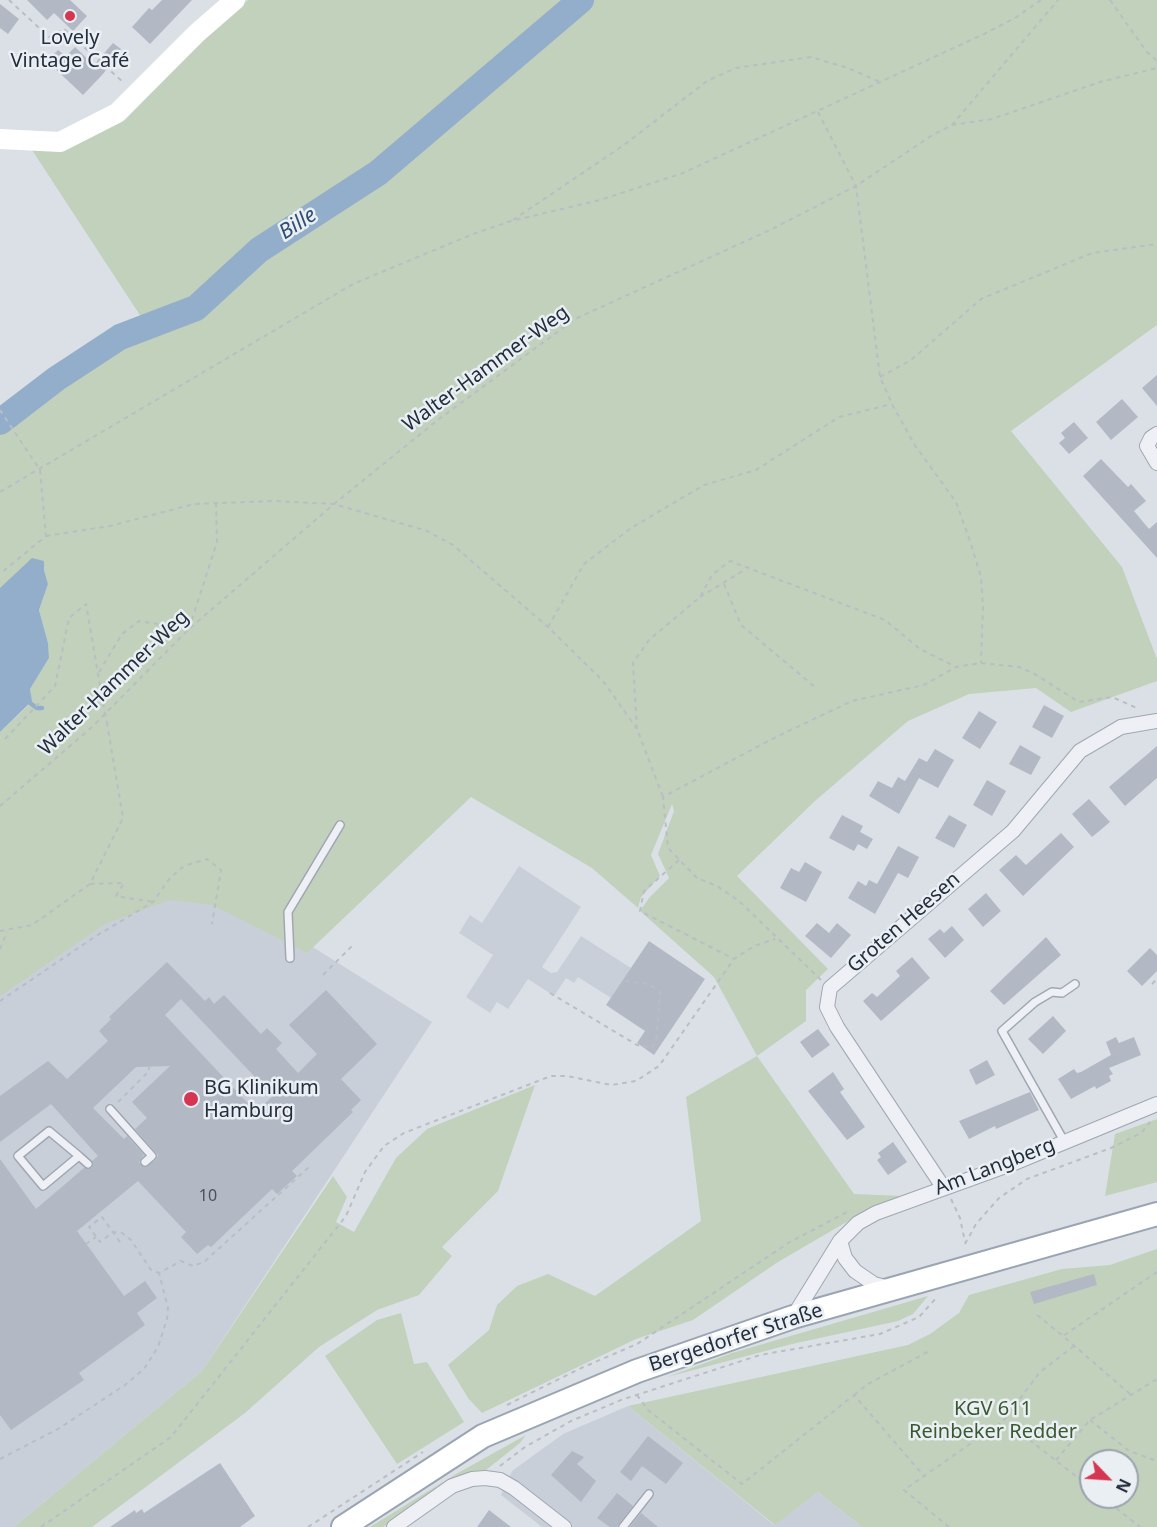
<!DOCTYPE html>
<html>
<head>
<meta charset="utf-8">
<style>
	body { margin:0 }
	#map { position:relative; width:1157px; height:1527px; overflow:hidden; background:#dbe0e7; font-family:"Noto Sans",sans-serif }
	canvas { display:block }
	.north { position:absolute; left:1079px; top:1449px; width:60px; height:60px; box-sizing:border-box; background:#eaeff4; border:2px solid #9ba2ab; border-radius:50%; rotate:115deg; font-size:16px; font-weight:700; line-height:24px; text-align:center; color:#242e3d }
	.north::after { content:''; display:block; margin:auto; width:21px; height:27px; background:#d53651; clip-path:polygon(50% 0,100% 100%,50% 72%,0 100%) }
</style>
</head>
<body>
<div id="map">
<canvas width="1157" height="1527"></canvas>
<div class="north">N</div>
</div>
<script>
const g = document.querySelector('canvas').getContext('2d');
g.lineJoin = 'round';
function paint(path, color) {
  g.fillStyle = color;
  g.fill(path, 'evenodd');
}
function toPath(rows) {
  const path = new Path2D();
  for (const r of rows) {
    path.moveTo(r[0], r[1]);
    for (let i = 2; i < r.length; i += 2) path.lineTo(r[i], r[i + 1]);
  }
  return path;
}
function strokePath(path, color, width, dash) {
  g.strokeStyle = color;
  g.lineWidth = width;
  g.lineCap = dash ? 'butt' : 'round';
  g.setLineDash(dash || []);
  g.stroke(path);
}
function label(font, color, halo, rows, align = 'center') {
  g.font = font + ' "Noto Sans",sans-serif';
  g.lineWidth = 5;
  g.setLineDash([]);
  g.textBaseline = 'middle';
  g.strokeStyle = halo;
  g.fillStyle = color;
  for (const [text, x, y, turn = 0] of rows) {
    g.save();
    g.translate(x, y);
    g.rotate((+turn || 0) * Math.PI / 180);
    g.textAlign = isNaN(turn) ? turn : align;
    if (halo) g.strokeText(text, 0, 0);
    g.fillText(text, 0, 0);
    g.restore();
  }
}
paint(toPath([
	[0,832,214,885,432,1022,202,1371,14,1527,0,1527],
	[519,866,581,907,542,967,551,973,557,972,581,936,631,968,611,998,578,977,574,983,566,978,554,996,528,979,508,1009,497,1002,490,1013,466,997,493,955,459,933,470,915,482,923],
	[628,1406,774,1525,818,1492,862,1527,542,1527,501,1495,512,1471,563,1434]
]), '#c9cfd9');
paint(toPath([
	[248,0,568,0,372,171,267,244,382,178,590,0,1157,0,1157,325,1011,431,1122,567,1157,659,1157,681,1071,712,1036,688,969,694,908,721,815,801,737,876,828,969,806,990,806,1021,757,1056,854,1194,903,1196,850,1220,778,1262,693,1320,636,1339,482,1413,468,1398,448,1365,489,1330,497,1305,517,1286,548,1274,595,1296,701,1221,686,1097,757,1056,714,977,640,911,649,898,669,878,658,854,674,811,672,804,651,855,660,876,641,897,638,908,592,868,471,797,307,953,212,905,170,900,105,924,0,996,0,732,32,702,30,689,49,658,48,643,39,610,48,584,44,570,0,588,0,421,21,400,54,376,120,336,147,326,32,150,60,151,125,120,206,37],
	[535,1085,498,1191,442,1247,452,1256,419,1295,377,1310,319,1347,245,1413,92,1527,14,1527,202,1371,333,1176,347,1197,336,1222,354,1232,396,1158,427,1129],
	[1157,1119,1157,1182,1105,1196,1115,1134],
	[1157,1249,1157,1527,862,1527,818,1492,775,1525,628,1406,908,1345,930,1334,959,1313,969,1295,1062,1269,1110,1265],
	[1091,1461,1127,1461,1127,1497,1091,1497],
	[928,1296,913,1314,898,1321,792,1344,667,1377,732,1353],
	[401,1313,414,1364,427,1362,464,1422,397,1464,325,1356,377,1320],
	[526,1435,520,1443,486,1470,474,1471,451,1480,383,1527,370,1527,456,1474]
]), '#c1d1bc');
paint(toPath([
	[32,558,44,561,44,570,48,584,39,610,48,643,49,658,30,689,32,701,0,732,0,588]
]), '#93aeca');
strokePath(toPath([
	[30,703,37,708,42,708]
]), '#93aeca', 4.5);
strokePath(toPath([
	[0,422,56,379,120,337,196,308,259,250,378,173,581,0]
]), '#93aeca', 26);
paint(toPath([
	[27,0,70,0,87,16,73,31,54,13,47,20],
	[162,0,192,0,150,44,132,27,149,8,152,10],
	[0,4,19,19,8,34,0,28],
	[113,43,121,49,103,74,83,95,47,61,58,50,66,56,75,47,94,65],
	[1157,375,1157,406,1142,388],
	[1122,399,1138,417,1111,440,1096,422],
	[1074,422,1088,438,1069,454,1059,443,1065,438,1061,433],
	[1101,459,1128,487,1131,484,1146,501,1134,511,1149,529,1157,522,1157,558,1083,476],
	[1044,705,1064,716,1052,738,1032,727],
	[979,711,997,722,980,749,962,738],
	[1020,745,1041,757,1031,775,1009,764],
	[1157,746,1157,778,1125,806,1109,787],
	[935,749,954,760,938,788,919,778,899,814,869,796,878,781,892,788,898,777,905,781,919,758,927,762],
	[987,780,1006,791,992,816,973,805],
	[1089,799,1110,822,1092,837,1072,814],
	[842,815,863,826,860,832,873,839,867,849,858,844,854,851,829,838],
	[949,815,967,825,954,848,935,838],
	[1061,833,1074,847,1023,896,999,870,1016,855,1026,865],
	[898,846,919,857,908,878,898,873,875,914,848,898,858,881,866,886,869,880,877,884],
	[805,862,822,872,806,902,780,888,791,868,799,872],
	[986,893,1001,911,983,927,968,909],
	[817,923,829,933,837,923,851,935,831,958,805,936],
	[952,926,964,940,945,958,928,939,940,929,944,933],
	[1046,937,1061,955,1004,1005,990,991],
	[649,941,705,979,654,1055,637,1043,645,1031,606,1005],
	[1150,948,1157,955,1157,971,1142,986,1127,971],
	[912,957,930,978,881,1021,863,1001,872,993,877,997,900,976,896,971],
	[167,962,205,1001,209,997,214,1004,224,995,261,1034,267,1028,282,1043,276,1049,298,1073,317,1054,289,1025,326,990,377,1044,341,1079,361,1100,351,1110,353,1112,292,1171,297,1176,288,1184,277,1194,272,1189,211,1247,208,1245,197,1254,181,1237,186,1232,138,1181,77,1231,124,1296,145,1281,157,1298,137,1313,145,1325,79,1373,84,1380,11,1430,0,1415,0,1159,36,1209,84,1168,92,1168,92,1161,98,1156,51,1104,0,1142,0,1096,48,1061,67,1079,108,1041,99,1031,111,1019,109,1017],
	[181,999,273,1096,256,1112,165,1015],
	[170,1066,132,1102,147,1118,135,1129,158,1155,156,1160,144,1167,139,1162,144,1155,127,1136,124,1139,93,1108,136,1067],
	[1053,1016,1066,1031,1043,1054,1028,1039],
	[818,1029,830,1045,812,1058,800,1042],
	[1116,1037,1119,1043,1134,1037,1141,1055,1109,1068,1113,1074,1109,1076,1111,1081,1096,1089,1095,1086,1071,1099,1058,1079,1074,1069,1077,1073,1081,1072,1111,1055,1106,1042],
	[987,1060,995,1075,976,1085,969,1070],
	[833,1072,844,1089,840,1092,865,1127,847,1140,808,1091],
	[1030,1092,1039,1110,996,1129,995,1126,969,1139,959,1121],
	[893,1142,907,1162,888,1175,877,1160,881,1157,878,1153],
	[1094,1274,1097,1285,1034,1304,1030,1292],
	[648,1436,683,1463,666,1484,642,1466,631,1481,620,1472],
	[572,1451,584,1457,577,1464,596,1481,581,1502,551,1475],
	[220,1463,255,1516,240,1527,110,1527,135,1510,136,1513,142,1509,144,1513],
	[617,1493,633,1506,617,1527,610,1527,597,1518],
	[489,1510,511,1527,477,1527],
	[641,1513,658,1527,630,1527]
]), '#b2b9c4');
const lane = toPath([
	[290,958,288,912,340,825],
	[110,1109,152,1156,145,1162],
	[1064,1141,1002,1031,1035,1002,1052,992,1062,993,1075,984],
	[79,1156,43,1186,18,1156,49,1131,79,1156,88,1164],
	[623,1527,649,1494]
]);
const street = toPath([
	[1157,434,1151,438,1147,446,1157,463],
	[943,1187,837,1027,827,1007,830,988,1013,831,1080,751,1121,727,1157,721],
	[840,1241,845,1258,855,1271,874,1284,889,1288],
	[793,1317,840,1241,858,1223,876,1213,1014,1163,1157,1104],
	[394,1527,452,1486,472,1479,485,1478,500,1480,514,1488,564,1527]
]);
const primary = toPath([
	[343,1527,483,1436,637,1371,793,1317,1157,1214]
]);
strokePath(lane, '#a0a7b1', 10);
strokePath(street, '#a0a7b1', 16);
strokePath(primary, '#9aa4b3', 26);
strokePath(toPath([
	[9,0,49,37,64,29,123,82],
	[1110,0,1146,51,1157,61],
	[818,112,856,186,880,377,892,404,914,444,956,502,970,541,981,577,983,607,981,663],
	[952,125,992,119,1100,82,1157,68],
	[513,220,624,145,707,81,736,68,811,57,848,68,880,82],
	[880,377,911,360,981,299,1092,253,1157,244],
	[0,410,40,470,46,536,0,574],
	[0,492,353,284,473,234,511,221,600,200,683,173,984,34,1015,18,1041,0],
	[46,536,110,526,194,504,275,501,334,504,427,531,453,545,548,627,603,681,637,729,663,797],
	[724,584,741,625,815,687],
	[700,597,746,569],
	[548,627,584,564,631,528,704,485,756,470,839,417,892,404],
	[99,672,122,634,139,621,189,629,217,542,216,503],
	[637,729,633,663,649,640,700,597,712,575,730,561,885,620,920,649,956,667],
	[5,739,55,686,69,618,86,604,103,703],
	[0,806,92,727,189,629,334,504,439,419,575,319,770,230,856,186,931,136,952,125,1058,0],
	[679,860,644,891,640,911,734,959],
	[90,884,124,883,116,896,153,902],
	[0,931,32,925,90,884,123,818,107,723],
	[0,949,7,932],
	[323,975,354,944],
	[821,980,739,901,717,886,697,878,668,848,663,797,774,738,852,701,924,685,956,667,981,663,1019,667,1033,673,1079,702,1112,697,1139,709],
	[1152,984,1157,979],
	[550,993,637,1045,652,1048,657,1036,660,992,649,984,625,981],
	[0,1001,96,936,153,902,170,878,184,866,207,859,221,870,212,924],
	[118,1102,149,1071,149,1067],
	[951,1199,960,1218,965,1242],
	[120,1242,113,1232,102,1217,89,1227,100,1242,113,1232,122,1233,131,1240,151,1270,159,1273],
	[86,1244,96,1237],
	[965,1244,976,1224,999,1198,1027,1179,1111,1148,1141,1133,1150,1122],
	[1037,1315,1063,1336],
	[1074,1346,1040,1372,1004,1420,1091,1488],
	[1130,1394,1063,1336,1157,1272],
	[637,1395,648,1410,742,1484,854,1395,924,1476],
	[854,1395,868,1384,931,1350],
	[507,1405,579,1369,637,1344,790,1242,851,1210],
	[1090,1420,1129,1451,1157,1461],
	[0,1459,58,1429,125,1385,144,1369,158,1347,167,1319,168,1308,159,1273,181,1261,193,1266,204,1262,309,1167],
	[1056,1460,1090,1420,1157,1379],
	[500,1466,525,1447,571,1421,621,1400,760,1355,880,1334,919,1317,938,1296],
	[1102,1497,1140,1527],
	[41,1527,171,1437,346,1216,365,1172,384,1146,404,1133,551,1076,567,1076,611,1085,636,1081,659,1066,734,959,754,946,775,939],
	[308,1527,423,1452],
	[949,1527,904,1490,1003,1421]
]), '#b9bec5', 2, [4.5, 4.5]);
strokePath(lane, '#eef0f5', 7);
strokePath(street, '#eef0f5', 14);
strokePath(toPath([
	[0,139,60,142,117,113,197,33,235,0]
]), '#fff', 20);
strokePath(primary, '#fff', 22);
strokePath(toPath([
	[103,703,107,723]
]), '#b9bec5', 2, [4.5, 4.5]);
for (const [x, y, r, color] of [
	[70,16,6,"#d53651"],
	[191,1099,8,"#d53651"]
]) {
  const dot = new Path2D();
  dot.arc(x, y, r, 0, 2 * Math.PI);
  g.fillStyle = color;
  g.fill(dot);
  strokePath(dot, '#eaeff4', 2);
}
label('16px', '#48515f', null, [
	["10",208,1196]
]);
label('20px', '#242e3d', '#eaeff4', [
	["Lovely",70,38],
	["Vintage Café",70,61],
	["BG Klinikum",204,1088,"left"],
	["Hamburg",204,1111,"left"]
]);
label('20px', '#242e3d', '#eaeff4', [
	["Walter-Hammer-Weg",486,369,-36],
	["Walter-Hammer-Weg",114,683,-44],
	["Groten Heesen",904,923,-41],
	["Am Langberg",995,1167,-21],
	["Bergedorfer Straße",736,1338,-18]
]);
label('20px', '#395a31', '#eaeff4', [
	["KGV 611",993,1409],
	["Reinbeker Redder",993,1432]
]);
label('italic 21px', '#2d4d73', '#eaeff4', [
	["Bille",298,224,-33]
]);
</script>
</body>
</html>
